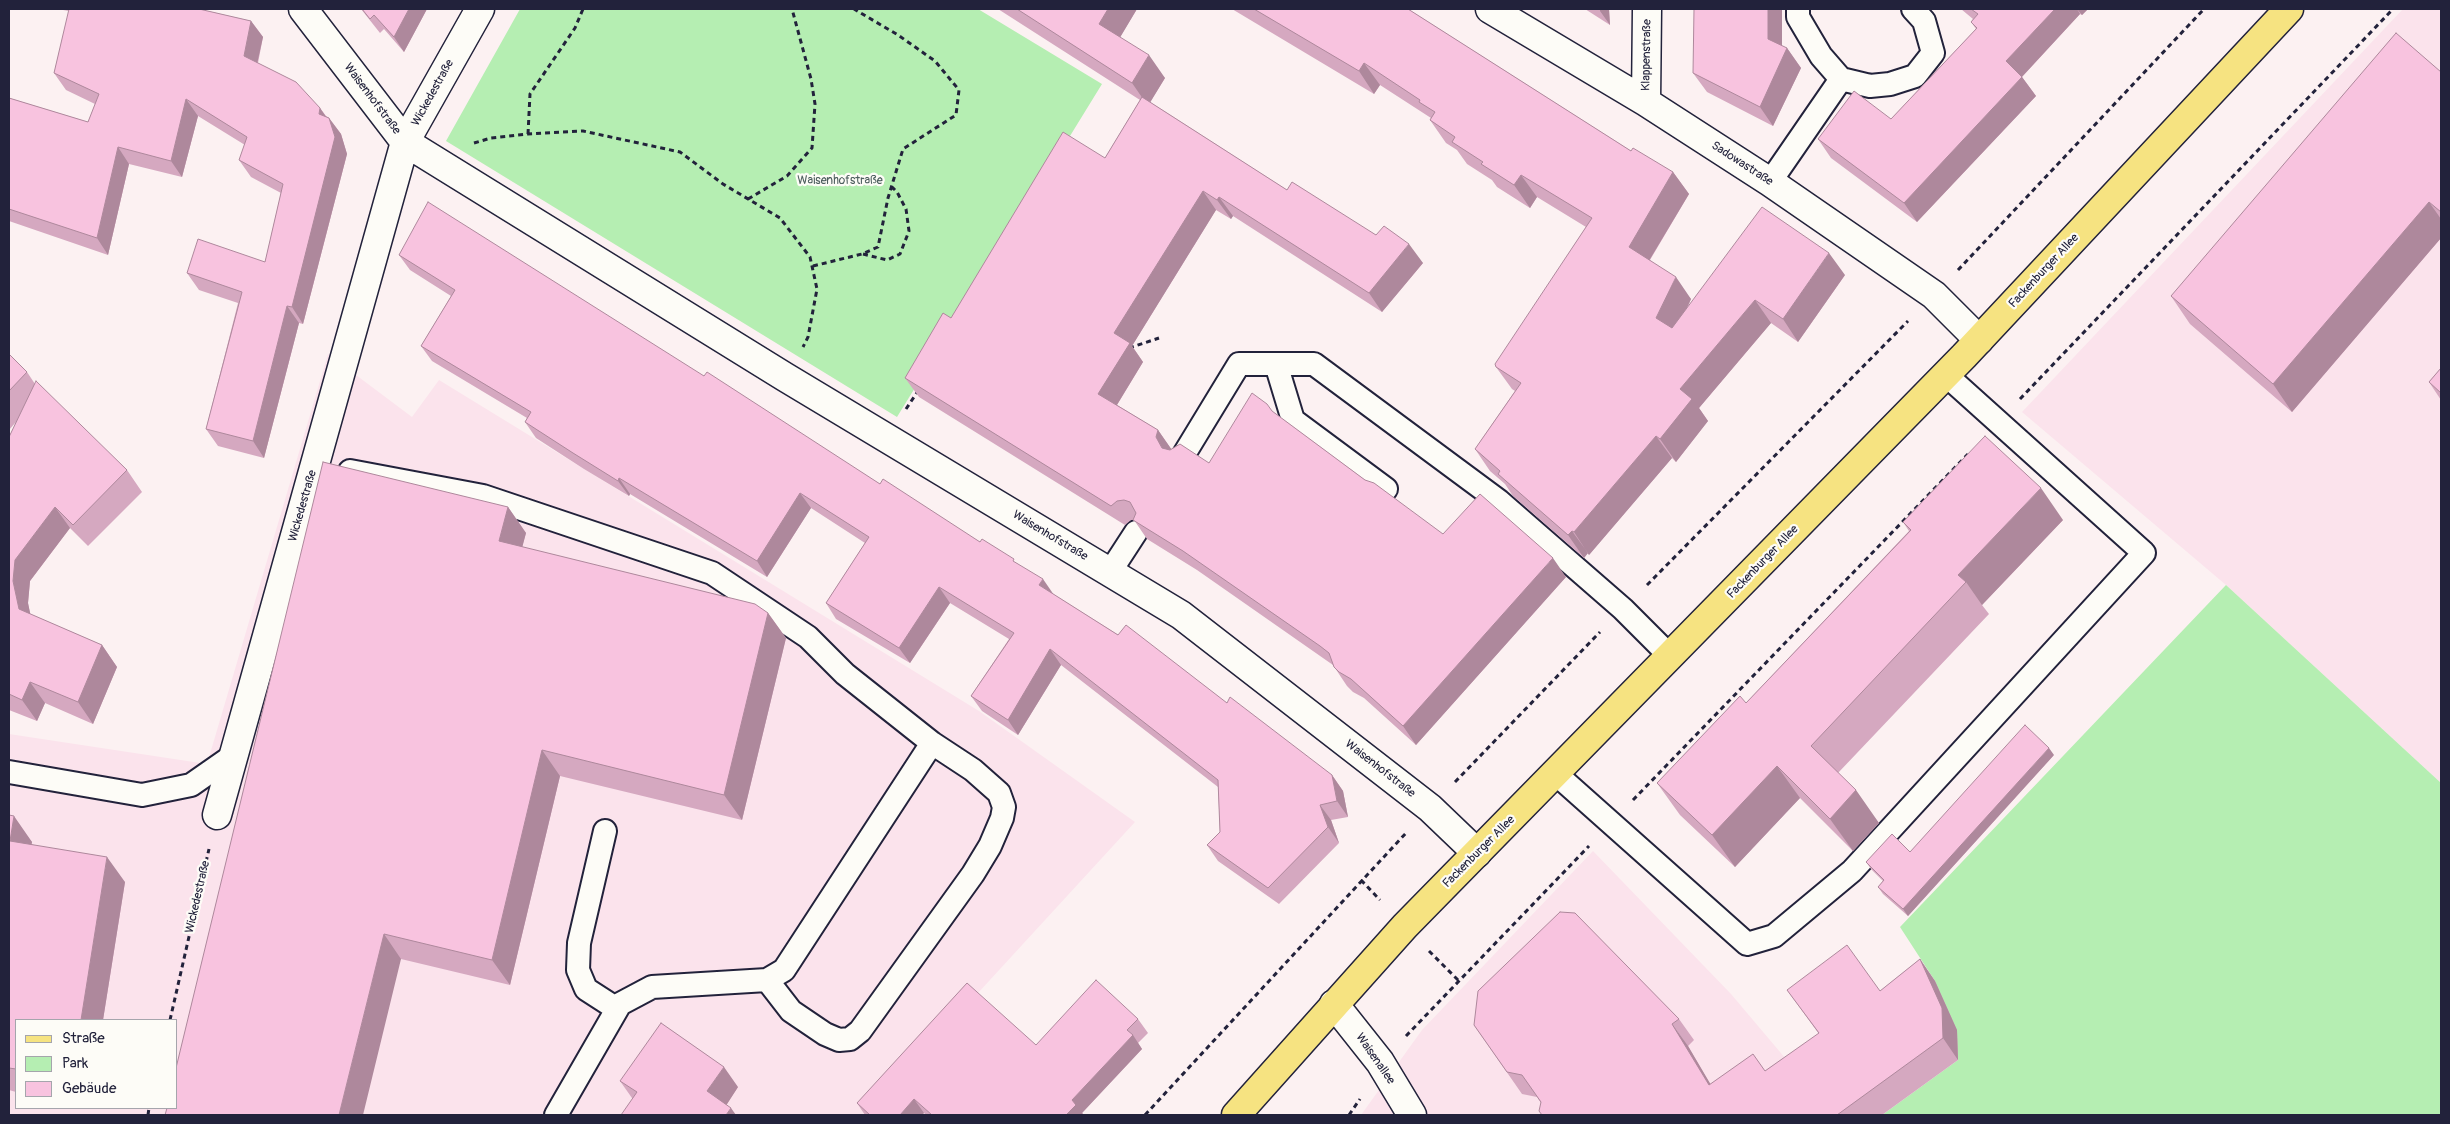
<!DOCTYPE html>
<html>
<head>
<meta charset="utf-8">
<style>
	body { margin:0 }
	#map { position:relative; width:2450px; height:1124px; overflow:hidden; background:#fcf1f2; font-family:Pangolin,sans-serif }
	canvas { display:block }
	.frame { position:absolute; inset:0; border:10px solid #22223b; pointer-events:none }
	.legend { position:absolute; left:15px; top:1019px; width:162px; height:90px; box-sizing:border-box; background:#fdfcf7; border:1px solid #a5a5ac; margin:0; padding:6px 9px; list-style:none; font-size:15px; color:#22223b }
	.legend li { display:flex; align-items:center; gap:10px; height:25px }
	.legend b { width:25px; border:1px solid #a5a5ac }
</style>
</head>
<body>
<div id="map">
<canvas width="2450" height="1124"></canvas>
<div class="frame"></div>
<ul class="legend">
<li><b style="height:6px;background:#f6e381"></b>Straße</li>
<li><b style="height:14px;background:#b5eeb2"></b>Park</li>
<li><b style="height:14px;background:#f8c3df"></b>Gebäude</li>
</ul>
</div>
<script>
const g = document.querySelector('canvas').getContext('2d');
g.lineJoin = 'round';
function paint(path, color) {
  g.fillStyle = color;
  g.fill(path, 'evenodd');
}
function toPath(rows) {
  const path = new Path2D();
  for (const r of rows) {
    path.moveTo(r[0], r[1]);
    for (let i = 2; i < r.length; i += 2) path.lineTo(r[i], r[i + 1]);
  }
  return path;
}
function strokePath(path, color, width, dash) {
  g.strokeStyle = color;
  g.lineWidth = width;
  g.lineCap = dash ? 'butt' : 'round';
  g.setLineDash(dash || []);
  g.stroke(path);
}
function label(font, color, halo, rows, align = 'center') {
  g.font = font + ' Pangolin,sans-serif';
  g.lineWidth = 4.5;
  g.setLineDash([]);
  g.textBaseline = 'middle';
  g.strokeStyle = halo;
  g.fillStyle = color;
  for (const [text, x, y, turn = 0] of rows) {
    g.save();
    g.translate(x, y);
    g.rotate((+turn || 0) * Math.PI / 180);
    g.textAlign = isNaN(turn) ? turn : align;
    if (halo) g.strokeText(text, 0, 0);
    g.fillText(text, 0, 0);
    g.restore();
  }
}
paint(toPath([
	[2403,9,2441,9,2441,783,2226,585,2022,412],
	[328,354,412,417,439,380,979,711,1135,822,866,1115,9,1115,9,734,207,764],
	[16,1020,176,1020,176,1108,16,1108],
	[1593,851,1731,994,1802,1078,1830,1115,1361,1115,1422,1030]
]), '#fbe3ec');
paint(toPath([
	[520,9,978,9,1102,84,897,417,446,141],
	[2226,585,2441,783,2441,1115,1882,1115,1958,1060,1935,981,1900,927]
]), '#b5eeb2');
const service = toPath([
	[1798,9,1798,17,1821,56,1841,79,1870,86,1890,84,1915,76,1933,53,1924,21,1913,9],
	[1770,182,1841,79],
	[1276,364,1293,420,1386,489],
	[1183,456,1239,364,1314,364,1499,501,1623,609,1671,657],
	[350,471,483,496,712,573,808,637,845,674,932,743,784,970,767,980,652,987,620,1004,556,1115],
	[1110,572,1136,532],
	[9,772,142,795,191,785,234,755],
	[1556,774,1747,944,1774,936,1852,871,2144,553,1946,375],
	[605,831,579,943,578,970,586,989,617,1009],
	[767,980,791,1011,825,1034,839,1040,850,1039,860,1031,973,874,990,846,1002,818,1004,807,999,793,973,770,932,743]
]);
const minor = toPath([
	[303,9,405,142,785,377,1181,615,1430,808,1477,853],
	[1490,9,1646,102,1770,182,1934,295,1979,340],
	[1646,102,1647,9],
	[217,815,405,142,480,9],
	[1334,1004,1380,1062,1412,1115]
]);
const primary = toPath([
	[1236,1115,1405,926,1964,356,2289,9]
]);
strokePath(service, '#22223b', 26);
strokePath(minor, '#22223b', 31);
strokePath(primary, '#22223b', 31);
strokePath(toPath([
	[528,134,530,94,575,28,583,9],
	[474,143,491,138,528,134,583,131,680,152,723,184,780,218,810,257,817,289,808,337,803,347],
	[748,199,787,176,812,148,815,104,811,79,792,9],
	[863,254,887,260,900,254,909,231,906,209,897,192,892,187],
	[813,266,862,254,878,247,888,198,903,149,956,115,959,90,935,61,898,35,854,9],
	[1958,270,2204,9],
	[1129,348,1159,338],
	[2020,399,2393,9],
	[906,409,918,391],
	[1647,585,1908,321],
	[1455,782,1600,632],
	[1633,800,1968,454],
	[1361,880,1380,900],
	[1429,951,1459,981],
	[170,1020,209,849],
	[1406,1036,1589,846],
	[148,1115,149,1108],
	[1145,1115,1406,833],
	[1349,1115,1360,1099]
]), '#22223b', 3, [5, 4]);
strokePath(service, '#fdfcf7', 22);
strokePath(minor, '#fdfcf7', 28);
strokePath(primary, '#f6e381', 28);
paint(toPath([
	[57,9,199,9,251,21,263,37,258,63,320,108,326,116,329,118,341,134,347,154,303,324,299,323,264,458,218,446,206,429,238,303,199,290,187,273,265,262,281,193,251,177,239,160,245,145,198,116,182,177,129,164,108,255,9,221,9,98,88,122,95,104,66,90,54,73,69,11],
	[361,9,427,9,404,52,384,29,380,33],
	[998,9,1137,9,1120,37,1165,78,1150,102,1287,190,1376,235,1423,263,1382,312,1233,216,1231,219,1216,210,1132,346,1143,362,1117,405,1158,430,1171,449,1209,463,1273,412,1365,480,1443,534,1566,577,1416,745,1364,698,1353,692,1347,686,1333,665,1197,570,1147,539,1134,520,1131,520,1125,525,919,397,905,378,951,318,1105,158,1140,100],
	[1232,9,1408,9,1631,151,1673,172,1689,194,1650,260,1691,299,1687,309,1845,275,1798,342,1771,323,1699,408,1708,421,1676,462,1672,458,1589,555,1588,553,1584,558,1513,496,1505,484,1490,471,1475,449,1515,391,1512,389,1496,367,1586,227,1537,197,1530,208,1497,187,1492,180,1467,164,1457,150,1446,143,1430,120,1431,118,1380,85,1374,94],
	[1585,9,1609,9,1610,25],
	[1782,9,1782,46,1787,48,1801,68,1773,126,1707,92,1693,73],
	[1961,9,2088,9,2082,15,2080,14,2022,77,2036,96,1917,222,1831,158,1818,139,1891,119,1976,29,1971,22,1973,19],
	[2441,72,2441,238,2292,412,2190,324,2171,296],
	[399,255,704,376,880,484,1018,564,1053,594,1227,703,1332,775,1343,791,1348,817,1331,820,1339,843,1279,904,1218,861,1207,845,1220,832,1218,787,1061,665,1018,735,982,711,971,696,1009,639,950,603,910,663,836,619,826,603,865,543,811,508,767,577,630,494,629,496,584,469,536,438,525,422,527,418,432,361,421,346,451,296,410,270],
	[9,354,27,372,35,384,127,470,142,492,88,546,70,528,30,581,28,603,30,614,102,645,117,667,93,724,45,703,37,721,9,710,9,437,16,422,9,430],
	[2441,368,2441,400,2429,382],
	[508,507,526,533,522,547,768,613,786,638,742,820,560,776,510,985,401,959,165,1115],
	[2063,520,1982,605,1989,614,1838,773,1879,823,1853,851,1800,798,1735,867,1680,815,1657,783,1746,703,1909,531,1903,522],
	[2054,755,1908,916,1883,894,1878,887,1883,881,1871,869,1866,862,1910,852],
	[9,815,32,842,31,844,125,882,103,1020,16,1020,16,1092,9,1090],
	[1920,959,1935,981,1957,1030,1958,1060,1882,1115,1542,1115,1541,1103,1537,1097,1522,1094,1474,1025,1679,1019,1694,1040,1688,1046,1710,1084,1765,1071,1819,1034,1787,990,1880,991],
	[1138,1019,1148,1033,1138,1043,1142,1049,1082,1113,1084,1115,926,1115,924,1113,922,1115,865,1115,857,1103,1036,1045],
	[620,1081,738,1087,726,1105,632,1098]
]), '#d5a8c0');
paint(toPath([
	[409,9,427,9,404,52,394,37],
	[1108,9,1137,9,1115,46,1099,24],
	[1600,9,1609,9,1610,25,1600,11],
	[1768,9,1782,9,1782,59,1768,39],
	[2055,9,2077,9,2080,14,2019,80,2006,61],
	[2077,9,2088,9,2082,15],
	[251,21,263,37,255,73,244,56],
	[1787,48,1801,68,1773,126,1760,107],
	[1149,55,1165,78,1148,106,1132,83],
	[1364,63,1380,85,1374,94,1359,71],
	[2022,77,2036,96,1917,222,1904,203],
	[186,99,198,116,182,177,171,161],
	[320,108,331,124,329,118,341,134,347,154,303,324,292,307],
	[118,147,129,164,108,255,97,238],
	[1673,172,1689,194,1644,269,1629,247],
	[1521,175,1537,197,1530,208,1514,185],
	[1203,191,1216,210,1132,346,1143,362,1112,413,1098,394,1114,333],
	[1219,197,1233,216,1231,219,1217,200],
	[2429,202,2441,219,2441,238,2292,412,2273,384],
	[1409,244,1423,263,1382,312,1369,293],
	[1829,253,1845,275,1798,342,1783,319],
	[1676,277,1691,299,1672,340,1656,318],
	[1755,300,1771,323,1699,408,1708,421,1676,462,1660,439,1680,389],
	[287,306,299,323,264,458,253,441],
	[1158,430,1172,450,1176,467,1162,448,1156,437],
	[1656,436,1672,458,1589,555,1574,532],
	[619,478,630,494,629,496,618,481],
	[2041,488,2063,520,1982,605,1966,582,1958,575],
	[800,493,811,508,767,577,757,561],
	[55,507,70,528,30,581,28,603,34,631,19,609,13,581,15,560],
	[508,507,526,533,517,567,499,541],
	[1572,531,1588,553,1584,558,1568,535],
	[1553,558,1566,577,1416,745,1403,726],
	[1043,579,1054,595,1039,585],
	[939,587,950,603,910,663,899,648],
	[768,613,786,638,742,820,724,795],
	[102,645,117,667,93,724,78,702],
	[1050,649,1061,665,1018,735,1008,720],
	[30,682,45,703,37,721,22,700],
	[2049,748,2054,755,1908,916,1903,909],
	[542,750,560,776,510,985,492,960],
	[1777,766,1800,798,1735,867,1712,835],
	[1332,775,1343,791,1348,817,1337,801],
	[1856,790,1879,823,1853,851,1830,819],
	[1320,805,1331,820,1339,843,1328,827],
	[14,816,32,842,28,867,10,841],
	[107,857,125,882,103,1020,81,1020],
	[384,934,401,959,363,1115,339,1115],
	[1920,959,1935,981,1957,1030,1958,1060,1943,1038],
	[1672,1024,1688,1046,1724,1107,1709,1085],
	[1133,1035,1142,1049,1082,1113,1084,1115,1066,1115,1072,1100],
	[724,1067,738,1087,722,1112,707,1091],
	[914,1099,924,1113,922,1115,900,1115],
	[731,1108,736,1115,726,1115]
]), '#ae889c');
const building = toPath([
	[69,9,199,9,251,21,244,56,296,82,320,108,319,114,329,118,335,137,292,307,287,306,253,441,206,429,242,292,187,273,198,239,265,262,283,184,239,160,247,137,186,99,171,161,118,147,97,238,9,209,9,98,88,122,99,94,54,73,69,9],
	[362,9,409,9,394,37,374,15,370,19,362,9],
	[1017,9,1108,9,1099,24,1149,55,1132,83,1017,9],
	[1254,9,1408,9,1631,151,1633,148,1673,172,1629,247,1676,277,1656,318,1672,328,1762,207,1829,253,1783,319,1755,300,1680,389,1692,399,1660,439,1656,436,1574,532,1572,531,1568,535,1498,474,1500,471,1475,449,1521,383,1496,367,1495,364,1592,218,1521,175,1514,185,1481,164,1483,162,1452,142,1455,137,1430,120,1435,112,1419,102,1420,100,1364,63,1359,71,1254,9],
	[1694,9,1768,9,1768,39,1787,48,1760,107,1693,73,1694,9],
	[1971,9,2055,9,2006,61,2022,77,1904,203,1818,139,1854,91,1891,119,1977,28,1971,22,1978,14,1971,9],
	[2396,33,2441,72,2441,212,2429,202,2273,384,2171,296,2396,33],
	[1142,97,1287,190,1292,182,1376,235,1384,226,1409,244,1369,293,1219,197,1217,200,1203,191,1114,333,1130,343,1098,394,1158,430,1156,437,1162,448,1170,450,1180,444,1209,463,1252,393,1267,404,1272,411,1365,480,1374,483,1443,534,1480,494,1553,558,1403,726,1351,679,1339,672,1334,667,1329,653,1320,646,1183,551,1133,520,1136,513,1130,502,1124,500,1117,501,1111,506,905,378,943,313,951,318,1063,132,1105,158,1142,97],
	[428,202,704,376,707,372,880,484,883,479,980,542,982,539,1014,559,1013,561,1043,579,1039,585,1118,635,1126,625,1227,703,1230,697,1332,775,1337,801,1320,805,1328,827,1268,888,1207,845,1220,832,1218,780,1050,649,1008,720,971,696,1014,633,939,587,899,648,826,603,869,537,800,493,757,561,619,478,618,481,573,453,525,422,531,412,421,346,455,290,399,255,428,202],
	[9,354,27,372,9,391,9,354],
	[2441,368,2441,393,2429,382,2441,368],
	[36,381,127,470,73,525,55,507,15,560,13,581,19,609,102,645,78,702,30,682,22,700,9,694,9,437,36,381],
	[1985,436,2041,488,1958,575,1966,582,1811,746,1856,790,1830,819,1777,766,1712,835,1657,783,1740,696,1746,703,1911,530,1903,522,1985,436],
	[323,462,508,507,499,541,755,604,768,613,724,795,542,750,492,960,384,934,339,1115,165,1115,167,1108,176,1108,176,1068,323,462],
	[2025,725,2049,748,1903,909,1878,887,1884,880,1866,862,1892,834,1910,852,2025,725],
	[9,815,14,816,10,841,107,857,81,1020,16,1020,16,1069,9,1068,9,815],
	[1560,912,1575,913,1679,1019,1672,1024,1709,1085,1753,1054,1765,1071,1819,1033,1787,990,1847,945,1880,991,1920,959,1942,1008,1943,1038,1837,1115,1542,1115,1539,1111,1541,1102,1522,1075,1507,1072,1474,1025,1478,991,1560,912],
	[1096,980,1138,1019,1127,1030,1133,1035,1072,1100,1076,1105,1066,1115,932,1115,914,1099,900,1115,870,1115,857,1103,967,983,1036,1045,1096,980],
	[661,1023,724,1067,707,1091,731,1108,726,1115,621,1115,637,1092,620,1081,661,1023]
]);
paint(building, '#f8c3df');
strokePath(building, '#ae889c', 1);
label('12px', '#22223b', '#fdfcf7', [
	["Klappenstraße",1647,55,-89],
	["Wickedestraße",433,93,-61],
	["Waisenhofstraße",372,99,53],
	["Sadowastraße",1742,164,33],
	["Fackenburger Allee",2044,271,-47],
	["Wickedestraße",303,506,-74],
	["Waisenhofstraße",1050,536,31],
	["Fackenburger Allee",1763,562,-46],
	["Waisenhofstraße",1380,769,38],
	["Fackenburger Allee",1479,852,-45],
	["Wickedestraße",198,897,-77],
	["Waisenallee",1375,1059,55]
]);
label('12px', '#4e5f5f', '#fdfcf7', [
	["Waisenhofstraße",840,181]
]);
</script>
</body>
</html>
